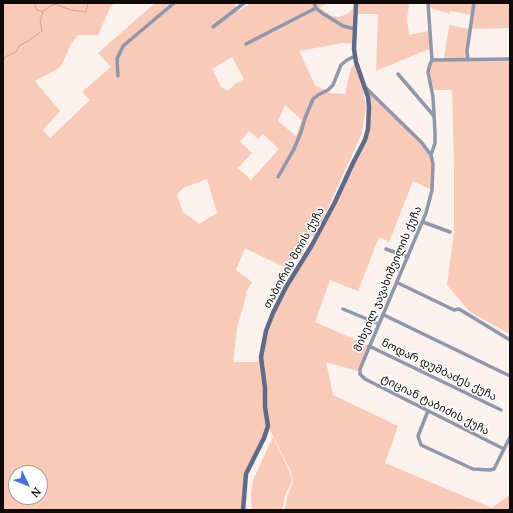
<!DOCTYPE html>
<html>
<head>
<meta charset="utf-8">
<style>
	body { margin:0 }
	#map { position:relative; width:513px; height:513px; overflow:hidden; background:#fbf1ed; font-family:"Noto Serif",serif }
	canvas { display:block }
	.frame { position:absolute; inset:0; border:4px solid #0e0b0a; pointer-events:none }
	.north { position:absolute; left:8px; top:465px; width:40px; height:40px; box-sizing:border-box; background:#fff; border:1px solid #9f9d9d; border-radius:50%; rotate:133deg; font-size:11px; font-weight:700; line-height:16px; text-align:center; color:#0e0b0a }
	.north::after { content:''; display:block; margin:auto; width:14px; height:18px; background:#4471e2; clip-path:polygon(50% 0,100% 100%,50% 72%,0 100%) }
</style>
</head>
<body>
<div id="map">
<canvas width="513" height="513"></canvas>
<div class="frame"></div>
<div class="north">N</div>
</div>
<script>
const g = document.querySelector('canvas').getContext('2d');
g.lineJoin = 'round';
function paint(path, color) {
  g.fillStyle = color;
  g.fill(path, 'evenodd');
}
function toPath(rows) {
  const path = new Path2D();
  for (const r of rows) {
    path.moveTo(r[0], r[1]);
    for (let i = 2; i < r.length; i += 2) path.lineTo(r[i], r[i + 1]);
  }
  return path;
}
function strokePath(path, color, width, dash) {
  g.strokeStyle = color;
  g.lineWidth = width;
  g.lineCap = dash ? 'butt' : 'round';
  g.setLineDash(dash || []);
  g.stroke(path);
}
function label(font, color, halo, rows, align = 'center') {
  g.font = font + ' "Noto Serif","Noto Sans Georgian",serif';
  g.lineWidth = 3;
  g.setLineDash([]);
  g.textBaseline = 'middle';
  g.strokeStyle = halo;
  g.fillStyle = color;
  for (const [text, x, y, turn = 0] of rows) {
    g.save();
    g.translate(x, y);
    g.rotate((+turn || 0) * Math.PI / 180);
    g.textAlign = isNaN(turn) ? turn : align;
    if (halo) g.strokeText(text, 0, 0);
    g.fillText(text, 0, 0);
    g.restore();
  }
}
paint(toPath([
	[3,3,114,3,109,10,98,35,78,35,71,44,63,62,59,68,35,81,60,111,43,130,50,138,90,100,82,92,111,67,98,53,155,3,234,3,238,11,251,3,328,3,319,8,332,16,339,17,347,14,353,9,352,44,343,43,299,51,315,85,329,93,345,94,351,68,355,64,362,84,366,107,362,133,316,234,308,239,295,253,286,268,245,248,236,270,252,282,246,292,244,304,237,327,233,362,257,362,261,357,273,313,312,245,359,151,369,120,366,88,431,155,432,190,413,181,389,242,379,237,358,291,330,280,315,322,369,346,360,369,357,371,326,362,333,395,398,426,385,463,492,508,510,495,510,510,285,510,287,497,293,482,291,472,268,426,247,473,243,510,3,510],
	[232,57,244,79,235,84,228,91,221,87,212,69],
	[285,105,302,120,296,136,278,121],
	[249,131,258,139,263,134,279,149,251,180,238,168,252,153,240,142],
	[207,179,217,213,199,224,183,212,177,195,183,188],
	[16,473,40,473,40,497,16,497],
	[356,3,409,3,407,19,409,35,429,31,431,48,376,71,378,14,355,14],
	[428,3,510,3,510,28,470,29,468,59,510,59,510,334,470,312,447,285,454,232,454,164,452,90,432,90,428,72,432,60,444,60,449,25,470,29,472,15,450,11,450,14,428,7],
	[273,437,290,473,292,481,285,495,282,510,252,510,251,495,253,480]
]), '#f8cab7');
strokePath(toPath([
	[34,3,37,10,43,12],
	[43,11,54,4,71,10,86,12,88,3],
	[3,62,5,57,16,52,19,46,28,41,42,31,40,21,43,12]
]), '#d6a18b', 1);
strokePath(toPath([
	[314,3,316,8,322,13,343,26,355,29],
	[428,3,432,60,430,64,428,72,433,97,435,132,435,143,431,155],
	[213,27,244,3],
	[246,44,316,8],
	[432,60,510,59],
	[468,60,467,51,474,3],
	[398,74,434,116],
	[118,76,117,59,123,46,174,3],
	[366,88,422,143,431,155,433,164,432,190,426,213,360,369,360,374,365,379,504,449],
	[278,177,294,149,301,132,305,118,313,99,318,95,328,90,333,85,341,65,347,60,355,56],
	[423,222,450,232],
	[386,249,408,257],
	[398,283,454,310,459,309,510,340],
	[343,309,379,324],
	[384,315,510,376],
	[369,346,501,410],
	[428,411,418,436,421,445,473,469,490,470,494,469,510,437]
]), '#8e97ab', 3.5);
strokePath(toPath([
	[243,510,246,474,264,438,268,426,265,407,265,388,261,357,266,331,273,313,286,287,312,245,335,202,353,163,365,140,368,129,369,107,368,97,356,62,354,49,356,3]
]), '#5e6b88', 4.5);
label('11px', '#0e0b0a', '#fff', [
	["თაბორის მთის ქუჩა",294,258,-61],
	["მიხეილ ჯავახიშვილის ქუჩა",388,279,-67],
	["ნოდარ დუმბაძეს ქუჩა",439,370,26],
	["ტიციან ტაბიძის ქუჩა",435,405,27]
]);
</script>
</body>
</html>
